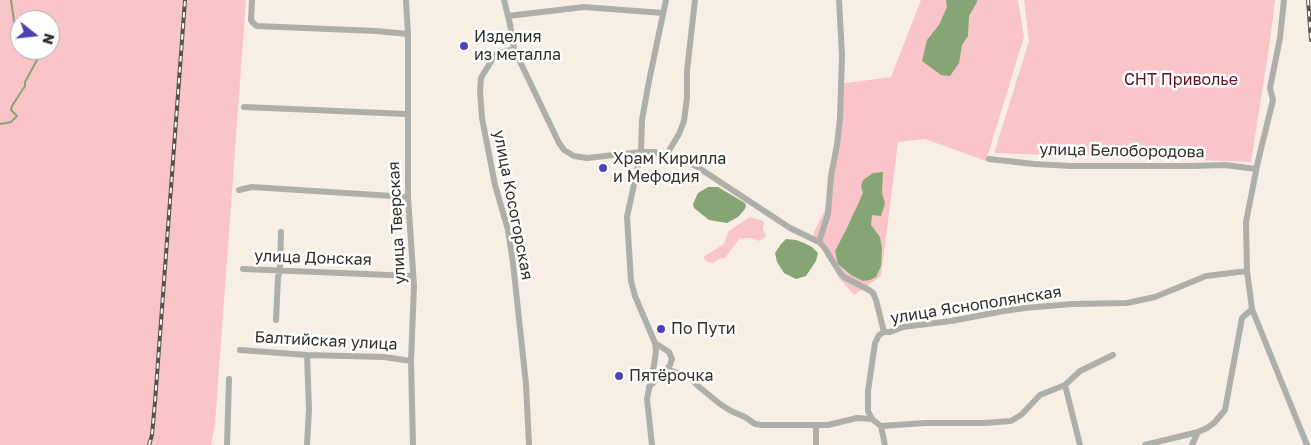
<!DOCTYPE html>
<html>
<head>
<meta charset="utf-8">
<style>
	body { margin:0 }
	#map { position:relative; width:1311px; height:445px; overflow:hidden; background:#f8efe4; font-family:"Golos Text",sans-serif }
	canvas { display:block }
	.north { position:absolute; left:10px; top:10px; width:50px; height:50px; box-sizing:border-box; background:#fff; border:1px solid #adabaa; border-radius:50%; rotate:106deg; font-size:14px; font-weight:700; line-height:20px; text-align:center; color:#322e2a }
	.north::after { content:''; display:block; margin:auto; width:18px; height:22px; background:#4f41b8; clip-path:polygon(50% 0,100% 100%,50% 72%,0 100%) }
</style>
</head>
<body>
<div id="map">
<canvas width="1311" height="445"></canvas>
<div class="north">N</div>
</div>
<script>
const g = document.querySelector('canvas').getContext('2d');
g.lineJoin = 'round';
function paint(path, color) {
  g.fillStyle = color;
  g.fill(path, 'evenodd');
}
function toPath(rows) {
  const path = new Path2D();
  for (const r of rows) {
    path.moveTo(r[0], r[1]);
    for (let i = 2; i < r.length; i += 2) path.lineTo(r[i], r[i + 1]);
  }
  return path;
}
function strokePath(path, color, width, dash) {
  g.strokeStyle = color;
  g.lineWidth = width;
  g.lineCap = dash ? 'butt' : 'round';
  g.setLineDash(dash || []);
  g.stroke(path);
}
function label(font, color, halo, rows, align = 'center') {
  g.font = font + ' "Golos Text",sans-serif';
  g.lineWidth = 5;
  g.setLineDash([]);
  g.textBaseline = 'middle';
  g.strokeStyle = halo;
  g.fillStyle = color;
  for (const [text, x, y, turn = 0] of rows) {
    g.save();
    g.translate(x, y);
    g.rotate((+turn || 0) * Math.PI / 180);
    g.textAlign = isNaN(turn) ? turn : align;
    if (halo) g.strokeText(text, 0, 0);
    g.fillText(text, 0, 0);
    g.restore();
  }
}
paint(toPath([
	[0,0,246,0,215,424,211,445,0,445],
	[20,20,50,20,50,50,20,50],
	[921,0,1018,0,1024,37,986,161,925,139,898,142,881,276,854,295,838,277,834,261,826,244,814,244,814,232,825,210,838,119,839,84,891,77],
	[1024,0,1275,0,1270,41,1251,162,994,153,1029,41],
	[750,217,764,221,763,229,766,236,763,239,760,241,750,238,740,238,725,258,719,259,713,263,707,262,703,257,724,244,728,232,736,226]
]), '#f9c5c9');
paint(toPath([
	[946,0,977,0,977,2,969,16,968,36,962,45,959,63,950,76,941,75,922,61,927,40,939,25,947,7],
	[883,172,882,193,885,203,881,216,872,215,871,225,880,237,882,249,881,266,876,277,870,280,863,281,851,275,838,264,835,251,846,230,863,193,861,186,863,180,873,173],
	[708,187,718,187,745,203,746,206,745,209,738,217,727,223,709,220,694,208,693,204,698,193],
	[786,239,796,240,804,243,812,247,818,253,816,261,806,276,796,279,784,273,777,262,775,253,781,244]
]), '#85a574');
strokePath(toPath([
	[11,0,17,42,20,47],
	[0,124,11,122,17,116,11,110,12,106,25,86,25,82,37,60,37,57,24,50]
]), '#85a574', 2);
strokePath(toPath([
	[252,0,251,20,253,23,257,26,376,31,408,34],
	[406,0,408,34,408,197,414,286,411,361,413,445],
	[504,0,510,24,514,49,559,143,564,150,574,156,587,158,641,152,654,152,679,158,696,166,790,228,819,242,824,247,840,273,844,277,869,290,873,293,876,300,884,332],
	[1284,0,1280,38,1270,88,1273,100,1258,161,1246,222,1247,271,1252,309,1307,445],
	[508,16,584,7,663,13],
	[514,49,496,54,493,58,481,78,480,91,482,118,495,185,508,230,513,263,526,384,529,445],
	[244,107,407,114],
	[667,154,679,134,684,121,687,98,687,71,695,0],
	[989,159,1034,164,1071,166,1190,166,1225,165,1256,169],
	[239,190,252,187,408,197],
	[819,242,828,214,831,176,837,145,840,118,842,55,839,0],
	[243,269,413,276],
	[276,320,278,277,280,271,281,232],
	[884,332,890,332,903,327,951,321,1004,311,1025,308,1072,304,1127,303,1155,297,1206,276,1247,271],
	[884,332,879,335,875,343,868,391,868,411,872,419,881,426,885,445],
	[240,350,307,355,384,357,411,361],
	[307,355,309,409,307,445],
	[667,369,689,377,698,386,720,404,731,411,745,417,755,424,762,425,828,425,857,418,872,419],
	[1065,385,1080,445],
	[649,387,667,369,670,365,672,359,669,352,655,343],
	[881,426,925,423,984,423,1011,421,1021,415,1040,395,1065,385,1080,371,1113,355],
	[227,445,229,379],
	[652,445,647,399,654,365,656,351,655,343,635,296,631,281,627,217,641,152,642,120,649,81,666,0],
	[816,445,816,425],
	[1145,445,1198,432],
	[1192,445,1198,432,1207,428,1214,423,1225,410,1242,318,1252,309]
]), '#afafa9', 6);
const rail = toPath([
	[1308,0,1311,40],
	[149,445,152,435,155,402,185,0]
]);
strokePath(rail, '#56524c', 4);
strokePath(rail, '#fff', 2, [5.5]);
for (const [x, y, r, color] of [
	[464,46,5,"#4f41b8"],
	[603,168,5,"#4f41b8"],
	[661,329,5,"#4f41b8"],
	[619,376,5,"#4f41b8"]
]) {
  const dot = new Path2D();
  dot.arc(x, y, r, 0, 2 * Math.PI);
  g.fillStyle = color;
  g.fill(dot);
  strokePath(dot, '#fff', 2);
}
label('16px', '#322e2a', '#fff', [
	["Изделия",474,37],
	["из металла",474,55],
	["Храм Кирилла",613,159],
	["и Мефодия",613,177],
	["По Пути",671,329],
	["Пятёрочка",629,376]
], 'left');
label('16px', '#5c1022', '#fff', [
	["СНТ Приволье",1181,80]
]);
label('16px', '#322e2a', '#fff', [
	["улица Белобородова",1122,151,1],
	["улица Косогорская",513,205,79],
	["улица Тверская",397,223,-93],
	["улица Донская",313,258,2],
	["улица Яснополянская",976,305,-9],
	["Балтийская улица",326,341,3]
]);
</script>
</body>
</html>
